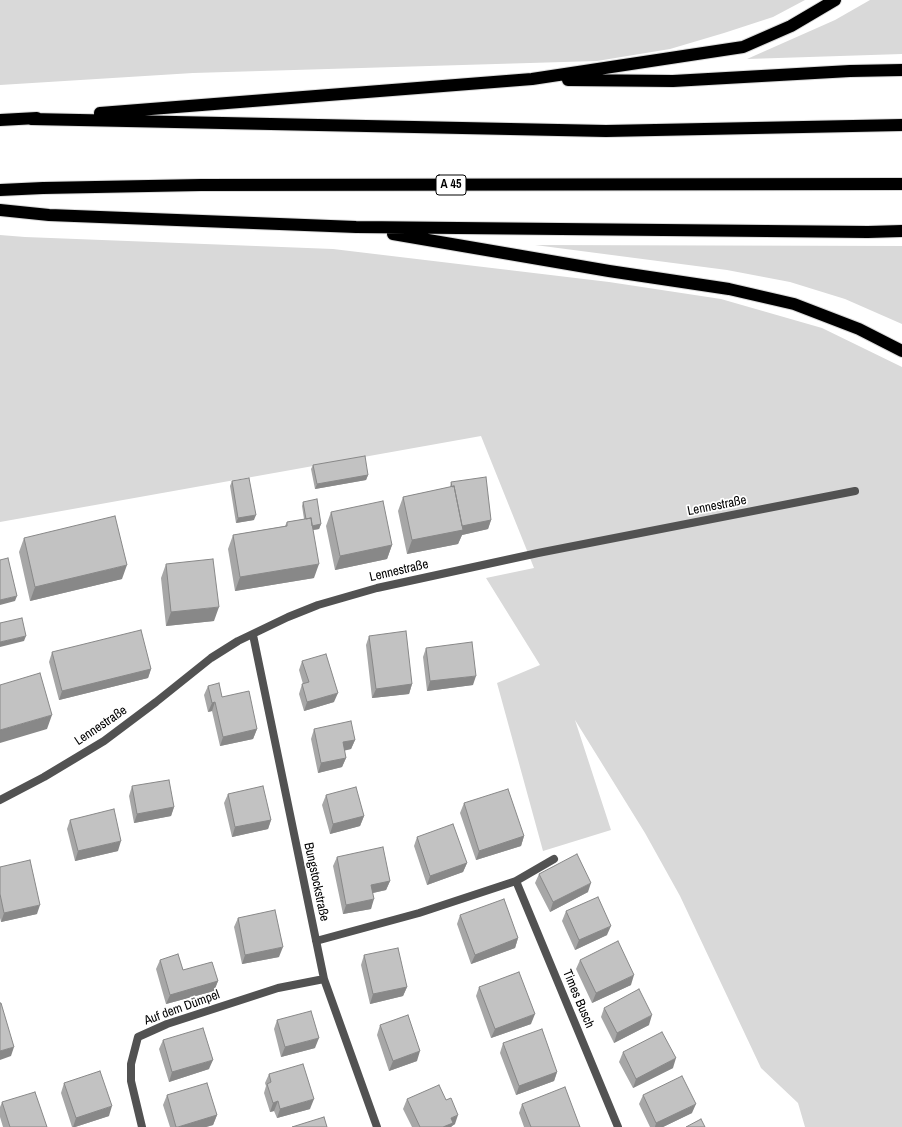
<!DOCTYPE html>
<html>
<head>
<meta charset="utf-8">
<style>
	body { margin:0 }
	canvas { display:block; background:#fff }
</style>
</head>
<body>
<canvas width="902" height="1127"></canvas>
<script>
const g = document.querySelector('canvas').getContext('2d');
g.lineJoin = 'round';
function paint(path, color) {
  g.fillStyle = color;
  g.fill(path, 'evenodd');
}
function toPath(rows) {
  const path = new Path2D();
  for (const r of rows) {
    path.moveTo(r[0], r[1]);
    for (let i = 2; i < r.length; i += 2) path.lineTo(r[i], r[i + 1]);
  }
  return path;
}
function strokePath(path, color, width, dash) {
  g.strokeStyle = color;
  g.lineWidth = width;
  g.lineCap = dash ? 'butt' : 'round';
  g.setLineDash(dash || []);
  g.stroke(path);
}
function label(font, color, halo, rows, align = 'center') {
  g.font = font + ' "Archivo Narrow",sans-serif';
  g.lineWidth = 3.5;
  g.setLineDash([]);
  g.textBaseline = 'middle';
  g.strokeStyle = halo;
  g.fillStyle = color;
  for (const [text, x, y, turn = 0] of rows) {
    g.save();
    g.translate(x, y);
    g.rotate((+turn || 0) * Math.PI / 180);
    g.textAlign = isNaN(turn) ? turn : align;
    if (halo) g.strokeText(text, 0, 0);
    g.fillText(text, 0, 0);
    g.restore();
  }
}
paint(toPath([
	[0,0,805,0,773,17,724,33,670,49,597,61,193,73,0,85],
	[870,0,902,0,902,54,747,59,835,20],
	[0,235,25,237,333,249,609,282,721,299,822,328,902,367,902,1127,805,1127,798,1103,761,1068,680,896,645,833,575,720,611,830,543,851,497,683,540,665,486,578,534,568,481,436,0,522],
	[535,245,902,246,902,324,845,299,790,282,727,270]
]), '#d9d9d9');
const highway = toPath([
	[568,80,673,81,850,71,902,70],
	[100,113,532,79,743,47,791,26,835,0],
	[31,119,606,131,902,125],
	[0,120,37,118],
	[0,190,43,188,201,185,902,184],
	[0,210,49,215,356,227,868,232,902,231],
	[393,234,609,271,729,289,794,304,859,329,902,351]
]);
strokePath(highway, '#dbdbdb', 14);
strokePath(toPath([
	[253,635,324,979,377,1127],
	[0,800,44,777,104,741,156,702,211,658,238,641,288,617,318,605,377,588,538,553,855,491],
	[516,881,554,859],
	[316,941,419,913,516,881,618,1127],
	[142,1127,131,1081,131,1064,138,1037,167,1024,238,1001,278,988,324,979]
]), '#525252', 8);
strokePath(highway, '#000', 12);
paint(toPath([
	[313,465,368,475,366,480,315,489,311,469],
	[232,481,254,520,236,523,230,486],
	[451,482,491,520,488,529,462,535,458,544,407,554,398,511,403,497,450,487],
	[303,502,321,524,319,529,313,530,314,578,235,591,228,549,233,535,285,526,287,522,304,519,302,506],
	[331,512,392,545,387,559,335,570,326,526],
	[24,538,122,579,30,601,19,552],
	[166,564,214,621,166,626,161,578],
	[369,636,412,684,409,694,372,698,366,645],
	[426,648,473,685,427,691,423,657],
	[52,652,151,669,148,678,59,700,49,662],
	[302,661,334,702,304,711,299,694,302,684,303,684,299,670],
	[208,686,257,729,253,739,220,746,212,711,208,712,204,695],
	[314,729,355,740,351,749,344,750,346,758,342,767,318,773,311,739],
	[132,786,174,807,171,816,134,823,129,796],
	[228,794,271,820,268,829,232,837,224,803],
	[326,795,364,816,360,826,330,834,322,805],
	[464,803,524,836,521,846,476,860,460,813],
	[70,820,118,851,75,861,67,829],
	[417,837,467,863,463,872,427,885,414,846],
	[337,857,390,881,386,890,373,893,371,909,343,914,333,866],
	[0,867,37,914,1,922,0,918],
	[539,874,588,892,550,912,535,883],
	[566,911,607,935,575,950,562,921],
	[460,915,518,938,515,948,471,964,457,924],
	[238,918,279,957,242,964,234,927],
	[364,955,407,987,403,996,370,1004,361,965],
	[160,960,183,970,218,981,214,991,166,1004,156,969],
	[580,960,631,985,592,1003,576,969],
	[479,987,531,1024,491,1038,476,996],
	[604,1008,649,1025,614,1043,601,1017],
	[277,1020,315,1048,281,1057,274,1029],
	[380,1025,417,1061,389,1071,377,1035],
	[163,1040,209,1069,169,1082,159,1049],
	[503,1043,557,1072,554,1081,516,1095,500,1053],
	[623,1052,673,1068,633,1088,619,1062],
	[269,1074,310,1109,277,1118,274,1111,270,1112,264,1093,266,1086,265,1083],
	[64,1083,109,1116,75,1127,72,1127,61,1093],
	[167,1095,217,1115,213,1125,206,1127,170,1127,163,1105],
	[643,1095,692,1113,663,1127,650,1127,639,1104],
	[407,1099,455,1124,452,1126,451,1127,412,1127,403,1109],
	[2,1102,47,1127,3,1127,0,1117,0,1107],
	[522,1104,580,1127,524,1127,519,1113]
]), '#a7a7a7');
paint(toPath([
	[368,475,366,480,315,489,317,484],
	[256,515,254,520,236,523,238,518],
	[491,520,488,529,462,535,458,544,407,554,412,540,460,526],
	[321,524,319,529,306,531,308,527],
	[392,545,387,559,335,570,340,556],
	[319,564,314,578,235,591,240,577],
	[127,565,122,579,30,601,35,587],
	[17,596,15,601,0,605,0,600],
	[219,607,214,621,166,626,171,612],
	[26,636,24,641,0,647,0,642],
	[151,669,148,678,59,700,62,691],
	[476,676,473,685,427,691,430,681],
	[412,684,409,694,372,698,376,689],
	[338,693,334,702,304,711,307,702],
	[215,702,212,711,208,712,212,703],
	[52,715,47,729,0,743,0,730],
	[257,729,253,739,220,746,223,737],
	[355,740,351,749,339,752,343,742],
	[346,758,342,767,318,773,321,763],
	[174,807,171,816,134,823,137,814],
	[364,816,360,826,330,834,333,824],
	[271,820,268,829,232,837,235,827],
	[524,836,521,846,476,860,479,851],
	[121,841,118,851,75,861,78,851],
	[467,863,463,872,427,885,430,876],
	[390,881,386,890,368,894,371,885],
	[591,883,588,892,550,912,553,902],
	[374,899,371,909,343,914,346,905],
	[40,905,37,914,1,922,4,913],
	[611,926,607,935,575,950,579,940],
	[518,938,515,948,471,964,475,955],
	[283,947,279,957,242,964,245,955],
	[634,975,631,985,592,1003,596,993],
	[218,981,214,991,166,1004,170,995],
	[407,987,403,996,370,1004,373,994],
	[535,1014,531,1024,491,1038,495,1029],
	[652,1015,649,1025,614,1043,617,1033],
	[319,1038,315,1048,281,1057,285,1047],
	[14,1047,11,1056,0,1060,0,1051],
	[420,1051,417,1061,389,1071,393,1061],
	[676,1058,673,1068,633,1088,636,1079],
	[213,1060,209,1069,169,1082,172,1072],
	[557,1072,554,1081,516,1095,519,1086],
	[314,1099,310,1109,277,1118,280,1109],
	[278,1101,274,1111,270,1112,273,1103],
	[696,1104,692,1113,663,1127,655,1127,656,1123],
	[112,1106,109,1116,75,1127,73,1127,76,1118],
	[217,1115,213,1125,206,1127,178,1127],
	[458,1115,455,1124,452,1126,451,1127,443,1127,451,1118]
]), '#888');
const building = toPath([
	[365,456,368,475,317,484,313,465,365,456],
	[486,477,491,520,462,526,454,486,452,487,451,482,486,477],
	[249,478,256,515,238,518,232,481,249,478],
	[454,486,463,530,412,540,403,497,454,486],
	[317,499,321,524,312,526,311,518,306,519,303,502,317,499],
	[383,501,392,545,340,556,331,512,383,501],
	[115,516,127,565,35,587,24,538,115,516],
	[311,518,319,564,240,577,233,535,287,526,287,522,311,518],
	[8,558,17,596,0,600,0,560,8,558],
	[213,559,219,607,171,612,166,564,213,559],
	[22,618,26,636,0,642,0,623,22,618],
	[141,630,151,669,62,691,52,652,141,630],
	[406,631,412,684,376,689,369,636,406,631],
	[472,642,476,676,430,681,426,648,472,642],
	[326,654,338,693,307,702,302,684,309,682,302,661,326,654],
	[40,673,52,715,0,730,0,685,40,673],
	[219,683,222,697,249,691,257,729,223,737,215,702,212,703,208,686,219,683],
	[351,721,355,740,343,742,346,758,321,763,314,729,351,721],
	[169,780,174,807,137,814,132,786,169,780],
	[263,786,271,820,235,827,228,794,263,786],
	[356,787,364,816,333,824,326,795,356,787],
	[508,789,524,836,479,851,464,803,508,789],
	[114,809,121,841,78,851,70,820,114,809],
	[453,824,467,863,430,876,417,837,453,824],
	[383,847,390,881,371,885,374,899,346,905,337,857,383,847],
	[577,854,591,883,553,902,539,874,577,854],
	[30,860,40,905,4,913,0,894,0,867,30,860],
	[598,897,611,926,579,940,566,911,598,897],
	[504,899,518,938,475,955,460,915,504,899],
	[275,910,283,947,245,955,238,918,275,910],
	[618,941,634,975,596,993,580,960,618,941],
	[398,948,407,987,373,994,364,955,398,948],
	[178,954,183,970,212,962,218,981,170,995,160,960,178,954],
	[519,972,535,1014,495,1029,479,987,519,972],
	[639,989,652,1015,617,1033,604,1008,639,989],
	[0,1003,1,1003,14,1047,0,1051,0,1003],
	[311,1011,319,1038,285,1047,277,1020,311,1011],
	[408,1015,420,1051,393,1061,380,1025,408,1015],
	[203,1028,213,1060,172,1072,163,1040,203,1028],
	[542,1029,557,1072,519,1086,503,1043,542,1029],
	[662,1032,676,1058,636,1079,623,1052,662,1032],
	[303,1064,314,1099,280,1109,278,1101,273,1103,267,1084,271,1082,269,1074,303,1064],
	[100,1071,112,1106,76,1118,64,1083,100,1071],
	[682,1076,696,1104,656,1123,643,1095,682,1076],
	[207,1083,217,1115,178,1127,176,1127,167,1095,207,1083],
	[439,1085,446,1100,451,1098,458,1115,451,1118,453,1123,443,1127,420,1127,407,1099,439,1085],
	[565,1087,580,1127,531,1127,522,1104,565,1087],
	[35,1092,47,1127,10,1127,2,1102,35,1092],
	[324,1117,327,1127,292,1127,324,1117],
	[701,1119,705,1127,686,1127,701,1119]
]);
paint(building, '#c2c2c2');
strokePath(building, '#888', 1);
for (const [x, y, w] of [
	[451,185,30]
]) {
  const box = new Path2D();
  box.roundRect(x - w / 2, y - 10, w, 20, 3);
  g.fillStyle = '#fff';
  g.fill(box);
  strokePath(box, '#000', 1);
}
label('bold 12px', '#000', null, [
	["A 45",451,185]
]);
label('13px', '#000', '#fff', [
	["Lennestraße",717,506,-11],
	["Lennestraße",399,571,-13],
	["Lennestraße",101,726,-34],
	["Bungstockstraße",316,882,78],
	["Times Busch",578,999,67],
	["Auf dem Dümpel",182,1008,-20]
]);
</script>
</body>
</html>
